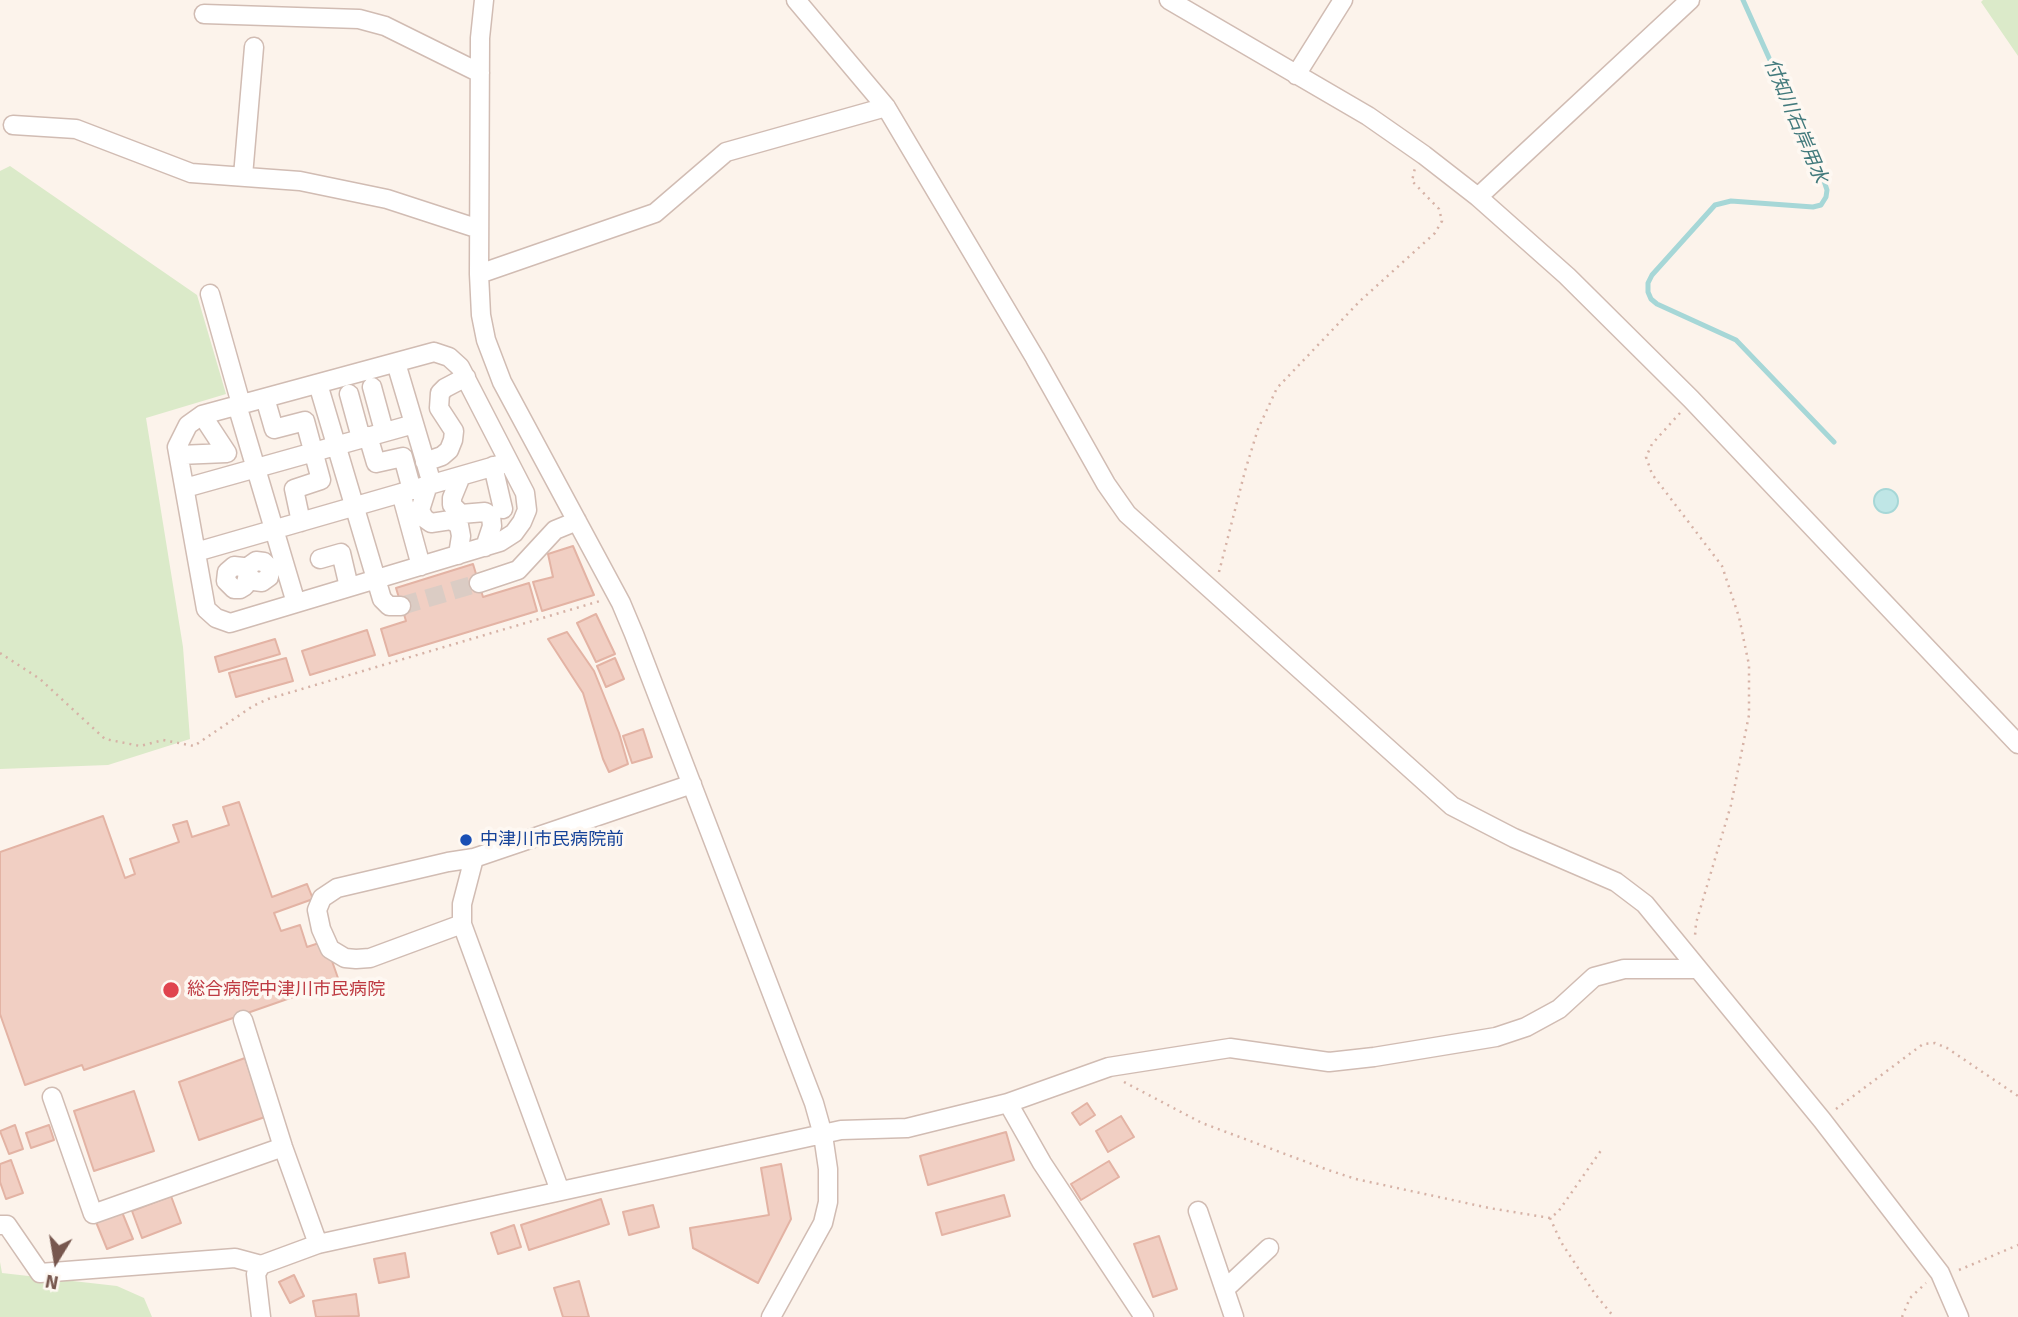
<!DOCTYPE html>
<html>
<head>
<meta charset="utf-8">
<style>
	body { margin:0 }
	#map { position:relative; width:2018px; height:1317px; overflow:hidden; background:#fcf3eb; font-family:Signika,sans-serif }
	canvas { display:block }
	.north { position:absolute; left:21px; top:1226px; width:70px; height:70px; -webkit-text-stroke:5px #fef8f2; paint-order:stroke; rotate:191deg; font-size:19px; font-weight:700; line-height:28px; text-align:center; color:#77574e }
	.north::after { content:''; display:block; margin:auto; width:24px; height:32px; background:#77574e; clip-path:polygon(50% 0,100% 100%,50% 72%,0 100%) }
</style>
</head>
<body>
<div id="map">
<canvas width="2018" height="1317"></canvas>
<div class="north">N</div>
</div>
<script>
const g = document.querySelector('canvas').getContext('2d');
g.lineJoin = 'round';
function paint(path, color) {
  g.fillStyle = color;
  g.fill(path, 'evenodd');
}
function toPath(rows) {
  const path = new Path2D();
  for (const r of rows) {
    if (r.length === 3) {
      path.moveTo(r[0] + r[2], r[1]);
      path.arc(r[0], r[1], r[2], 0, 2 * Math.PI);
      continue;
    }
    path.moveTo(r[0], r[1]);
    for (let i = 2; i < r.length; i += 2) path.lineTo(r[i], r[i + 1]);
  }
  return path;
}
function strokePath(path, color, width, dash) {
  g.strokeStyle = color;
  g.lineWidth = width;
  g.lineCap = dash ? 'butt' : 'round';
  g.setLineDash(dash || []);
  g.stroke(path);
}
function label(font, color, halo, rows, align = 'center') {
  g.font = font + ' Signika,"Noto Sans JP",sans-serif';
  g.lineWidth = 7;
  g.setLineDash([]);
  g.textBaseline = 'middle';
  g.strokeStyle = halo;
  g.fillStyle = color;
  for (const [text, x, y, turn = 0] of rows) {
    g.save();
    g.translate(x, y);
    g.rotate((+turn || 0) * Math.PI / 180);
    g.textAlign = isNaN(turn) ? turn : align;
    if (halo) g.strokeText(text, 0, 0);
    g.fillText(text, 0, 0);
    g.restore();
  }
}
paint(toPath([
	[1983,0,2018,0,2018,56,1981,2],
	[10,166,197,295,226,394,146,418,183,647,190,739,108,765,0,769,0,171],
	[0,1262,2,1273,117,1286,144,1298,152,1317,0,1317]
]), '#dbeac9');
const water = toPath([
	[1886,501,12]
]);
paint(water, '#bfe6e6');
strokePath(water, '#a6d7d7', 2);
strokePath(toPath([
	[1743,0,1823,178,1827,190,1826,197,1821,205,1813,207,1731,201,1715,205,1652,275,1648,283,1648,292,1651,299,1657,304,1736,340,1834,442]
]), '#a6d7d7', 5);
const building = toPath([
	[573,546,594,595,542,611,533,582,553,577,548,554,573,546],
	[473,564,483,597,529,583,537,611,389,656,381,629,406,621,396,588,473,564],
	[596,614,615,654,596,662,577,623,596,614],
	[367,630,375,655,310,675,302,651,367,630],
	[567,632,594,671,619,733,628,764,609,772,603,759,583,693,548,639,567,632],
	[275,639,280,654,219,672,215,657,275,639],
	[286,658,293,681,236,697,229,673,286,658],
	[615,658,624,679,606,687,597,666,615,658],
	[643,729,652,757,632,763,623,736,643,729],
	[239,802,272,897,307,884,313,899,274,913,281,931,300,925,307,947,325,941,339,981,84,1070,82,1065,25,1085,0,1014,0,852,103,816,125,878,135,874,130,859,179,842,173,825,187,821,192,837,229,825,223,807,239,802],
	[245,1058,265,1117,199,1140,179,1082,245,1058],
	[134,1091,154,1151,94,1171,74,1111,134,1091],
	[1087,1103,1095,1115,1080,1125,1072,1113,1087,1103],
	[1121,1116,1134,1137,1108,1152,1096,1131,1121,1116],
	[15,1125,23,1149,9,1154,0,1131,15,1125],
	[49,1125,54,1140,31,1148,26,1133,49,1125],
	[1006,1132,1014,1160,928,1185,920,1156,1006,1132],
	[11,1160,23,1193,6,1199,0,1182,0,1164,11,1160],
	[1109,1161,1119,1177,1081,1200,1071,1184,1109,1161],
	[781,1164,791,1219,758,1283,693,1248,690,1228,769,1215,761,1168,781,1164],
	[1004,1195,1010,1216,942,1235,936,1213,1004,1195],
	[171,1196,181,1223,142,1238,132,1211,171,1196],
	[601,1199,609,1224,529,1250,521,1225,601,1199],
	[653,1205,659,1227,629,1235,623,1212,653,1205],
	[122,1212,133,1239,107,1249,96,1222,122,1212],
	[514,1225,521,1247,498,1254,491,1233,514,1225],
	[1159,1236,1177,1289,1153,1297,1134,1244,1159,1236],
	[405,1253,409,1277,379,1283,374,1259,405,1253],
	[294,1275,304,1296,290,1303,279,1282,294,1275],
	[579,1281,589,1317,563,1317,554,1288,579,1281],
	[356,1294,359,1316,316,1317,313,1301,356,1294]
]);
paint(building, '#f1cfc3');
strokePath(building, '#e3b3a4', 2);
strokePath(toPath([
	[401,606,479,583]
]), '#dbccc4', 18, [18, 9]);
const minor = toPath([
	[484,0,480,38,479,274,481,315,486,340,502,382,621,603,634,634,814,1103,823,1135,828,1169,828,1202,823,1223,771,1317],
	[796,0,886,107,1035,358,1106,484,1127,514,1452,806,1514,838,1616,882,1645,904,1822,1120,1940,1273,1959,1317],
	[1169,0,1368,116,1424,155,1478,197,1567,276,1691,399,2018,744],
	[204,14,359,19,385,26,480,73],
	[1296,75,1343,0],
	[13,125,76,129,191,173,300,181,387,199,479,229],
	[243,176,254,47],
	[1478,197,1690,0],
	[479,274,655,213,726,152,886,107],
	[210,294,241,404],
	[434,352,449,357,460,367,525,493,527,510,522,522,514,533,500,542,230,623,216,618,206,609,177,447,188,425,202,415,434,352],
	[396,363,432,484],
	[318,384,382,599,389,606,401,606],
	[372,387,384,431],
	[349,394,361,438],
	[265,398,274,429,305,421,321,480,294,489,301,522],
	[237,405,296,603],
	[368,436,376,463,403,457,412,490],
	[179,455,227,453,202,415],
	[425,462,442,456,449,450,453,440,454,431,439,408,440,393,445,388,466,377],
	[493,466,503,509],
	[461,476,452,498,452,505,461,514,485,512,491,516,492,526,485,547],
	[428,485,420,510,424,518,431,523,451,520,459,525,461,536,458,555],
	[185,488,414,424],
	[401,493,421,566],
	[196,552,509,462],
	[320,559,341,553,349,587],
	[248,575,249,566,256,561,264,562,270,568,269,577,262,582,254,581,248,575,243,567,234,566,227,572,226,581,234,589,240,589,245,586,248,575],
	[479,583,518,570,555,530,577,521],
	[474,858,462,904,462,924,560,1191],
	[462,924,370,958,356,959,345,958,330,949,321,929,317,910,322,898,337,888,448,862,474,858,692,784],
	[243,1020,283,1147,318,1244],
	[52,1097,93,1214,283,1147],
	[1008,1103,1042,1163,1144,1317],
	[1198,1211,1234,1317],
	[0,1225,7,1225,40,1273,235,1258,261,1265],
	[1225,1289,1269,1248],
	[261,1317,256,1274,261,1265,318,1244,841,1130,907,1128,1008,1103,1109,1067,1230,1048,1329,1062,1374,1057,1496,1037,1526,1027,1559,1009,1594,977,1624,969,1698,969]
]);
strokePath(minor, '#d1bcb3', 21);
strokePath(toPath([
	[1680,413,1652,444,1646,457,1652,474,1722,566,1739,617,1749,665,1749,715,1731,805,1696,923,1695,936],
	[1219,572,1245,471,1258,429,1277,388,1360,301,1435,233,1442,221,1439,209,1412,181,1415,168],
	[0,653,40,679,105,739,140,746,163,740,194,746,253,706,268,699,600,601],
	[1124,1082,1202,1123,1328,1170,1356,1179,1489,1208,1550,1218,1558,1212,1602,1149],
	[1836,1109,1923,1044,1935,1043,1947,1048,2018,1096],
	[1550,1218,1561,1242,1595,1294,1614,1317],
	[1959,1270,2018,1245],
	[1902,1317,1910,1298,1926,1283]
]), '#d6b2a6', 2.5, [2, 5]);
strokePath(minor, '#fff', 18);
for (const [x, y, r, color] of [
	[466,840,7,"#1a4fb4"],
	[171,990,9,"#e0444e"]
]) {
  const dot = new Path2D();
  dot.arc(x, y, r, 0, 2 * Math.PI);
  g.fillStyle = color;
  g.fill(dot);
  strokePath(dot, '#fef8f2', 2.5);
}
label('18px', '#164399', '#fef8f2', [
	["中津川市民病院前",480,840]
], 'left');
label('18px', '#be3a42', '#fef8f2', [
	["総合病院中津川市民病院",187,990]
], 'left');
label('italic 19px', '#427a7c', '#fef8f2', [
	["付知川右岸用水",1795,121,67]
]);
</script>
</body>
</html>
